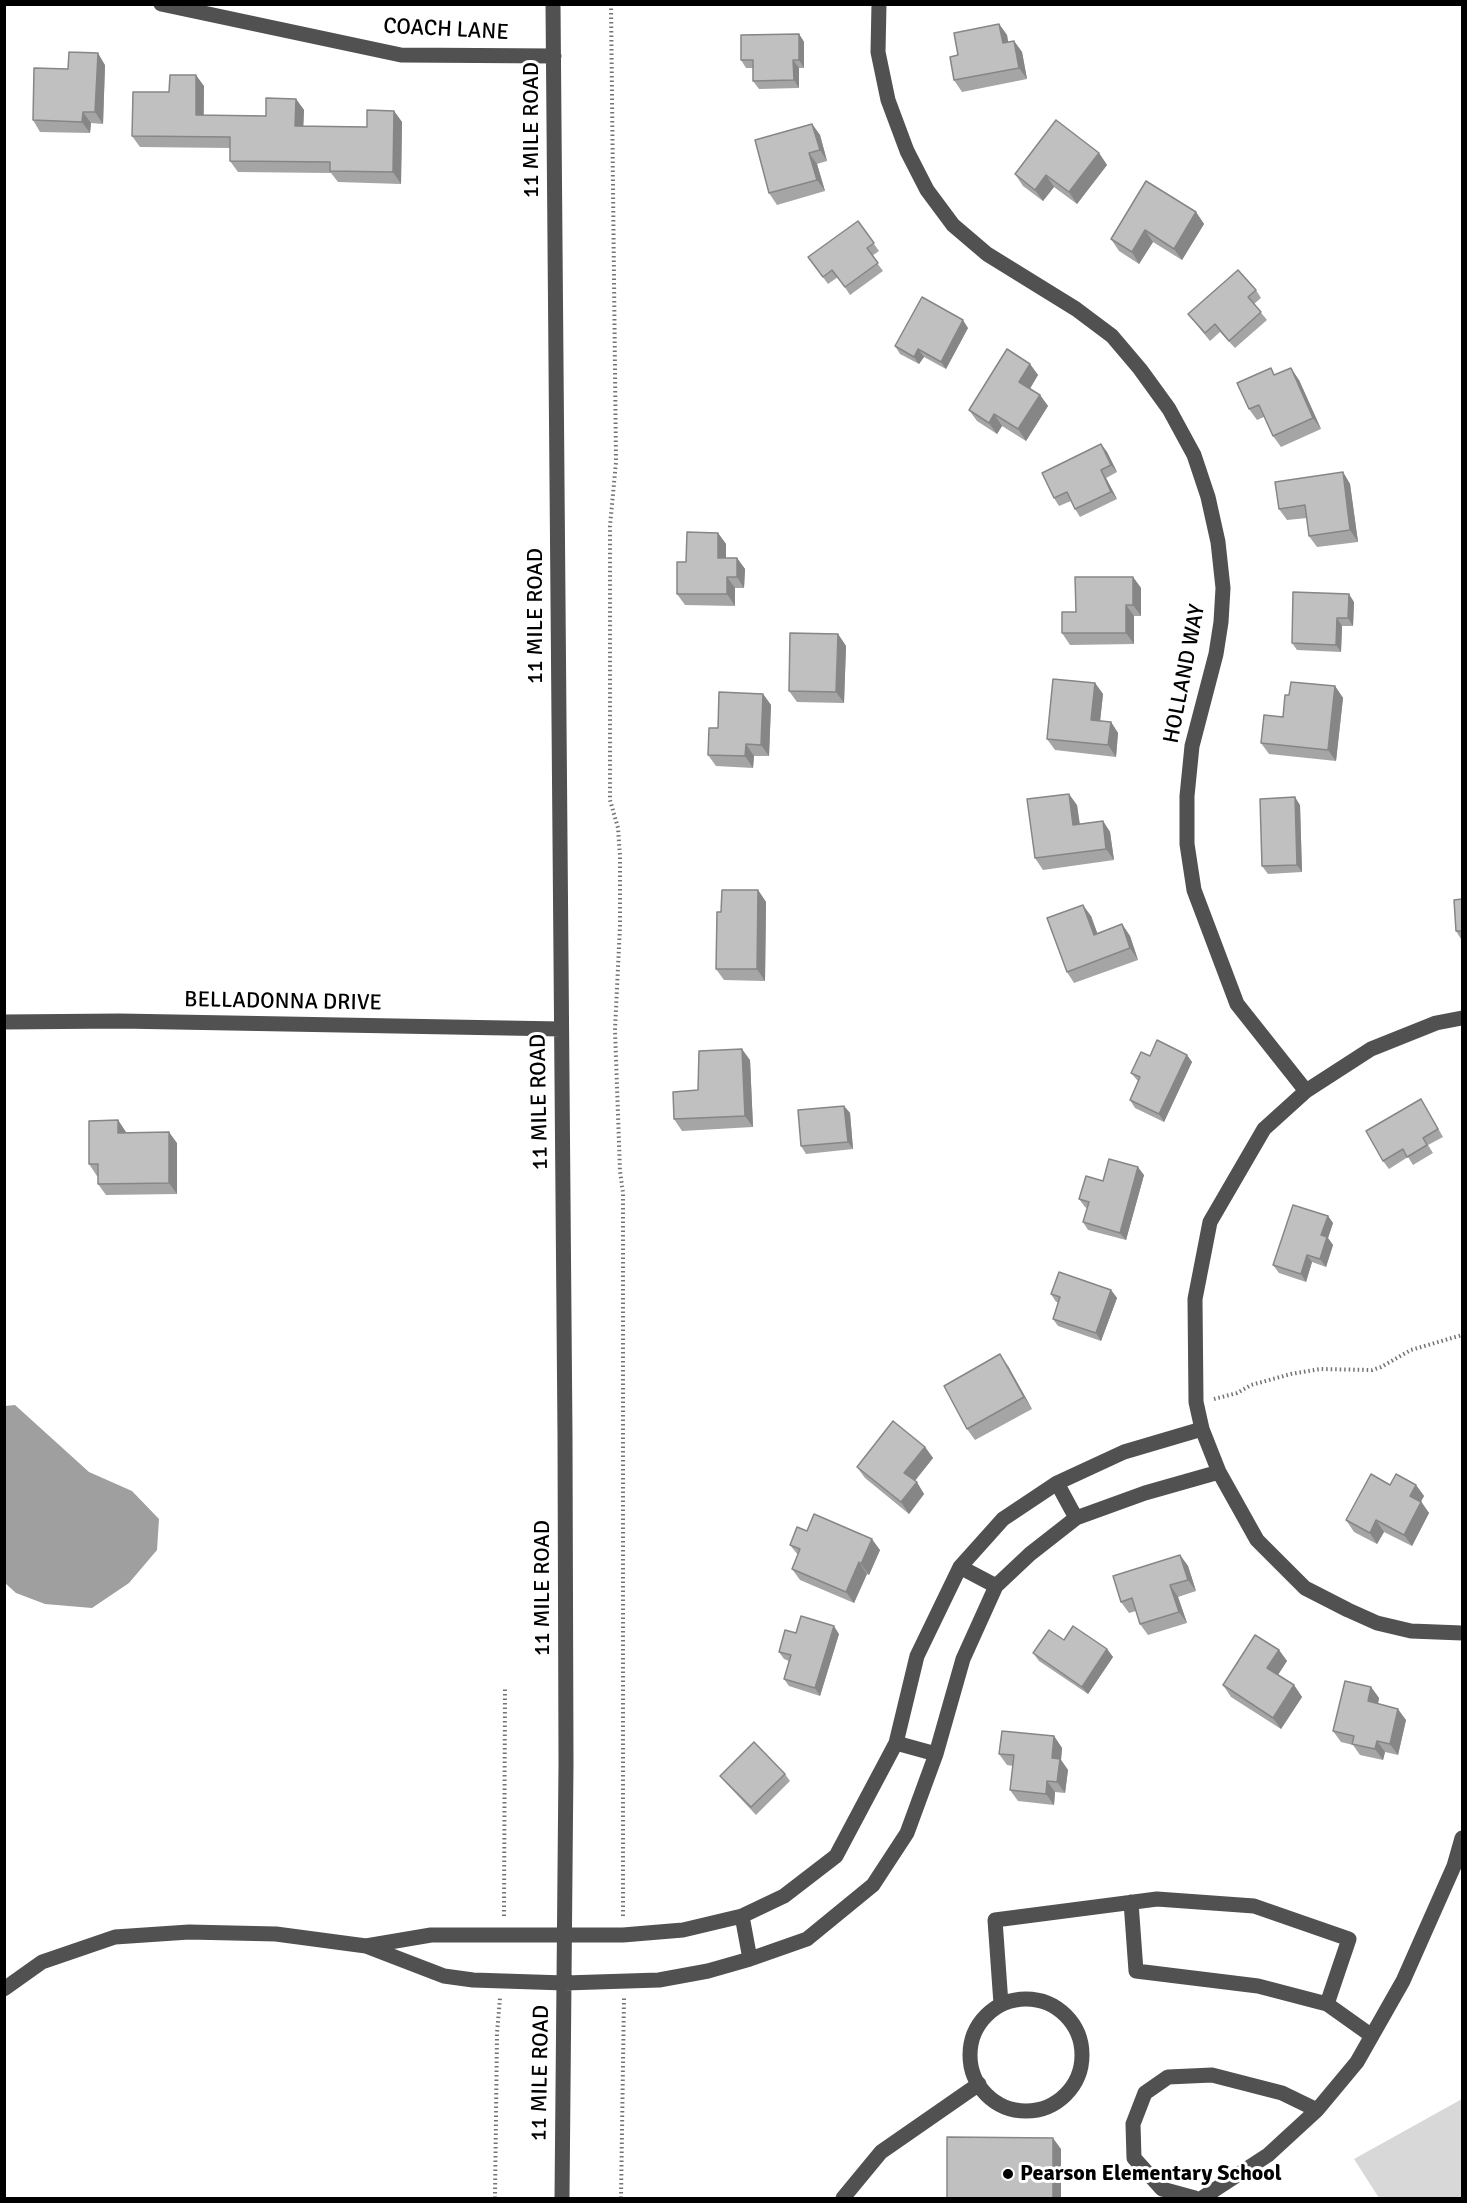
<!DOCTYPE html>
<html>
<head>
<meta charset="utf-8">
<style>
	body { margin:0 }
	#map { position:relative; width:1467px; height:2203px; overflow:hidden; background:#fff; font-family:Signika,sans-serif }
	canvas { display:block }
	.frame { position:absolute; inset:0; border:6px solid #000; pointer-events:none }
</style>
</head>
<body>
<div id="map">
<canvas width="1467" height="2203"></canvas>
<div class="frame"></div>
</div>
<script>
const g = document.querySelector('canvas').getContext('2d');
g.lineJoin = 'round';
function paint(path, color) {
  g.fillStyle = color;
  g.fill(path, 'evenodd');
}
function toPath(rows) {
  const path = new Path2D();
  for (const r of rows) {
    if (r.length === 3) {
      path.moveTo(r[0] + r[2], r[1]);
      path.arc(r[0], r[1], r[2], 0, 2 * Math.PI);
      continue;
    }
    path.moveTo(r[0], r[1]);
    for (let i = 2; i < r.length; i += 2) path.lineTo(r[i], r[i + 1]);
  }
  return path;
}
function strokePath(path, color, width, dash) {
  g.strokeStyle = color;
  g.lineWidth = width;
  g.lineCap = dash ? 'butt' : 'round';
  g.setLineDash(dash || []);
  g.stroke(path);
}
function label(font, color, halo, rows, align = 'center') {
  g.font = font + ' Signika,sans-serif';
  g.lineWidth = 6;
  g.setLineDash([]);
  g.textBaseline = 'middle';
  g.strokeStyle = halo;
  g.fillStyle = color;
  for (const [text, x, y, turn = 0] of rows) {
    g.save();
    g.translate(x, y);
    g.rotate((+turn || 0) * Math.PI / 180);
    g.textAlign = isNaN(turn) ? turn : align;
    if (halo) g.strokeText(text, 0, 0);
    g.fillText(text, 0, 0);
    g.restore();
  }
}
paint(toPath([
	[1462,2099,1462,2198,1379,2198,1354,2159]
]), '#d8d8d8');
paint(toPath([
	[15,1405,89,1472,132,1491,159,1519,157,1550,129,1583,92,1608,45,1604,16,1593,5,1583,5,1406]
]), '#9f9f9f');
strokePath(toPath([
	[611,4,616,462,610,526,610,800,618,828,620,856,620,926,615,1030,620,1171,623,1193,623,1916],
	[1214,1399,1237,1393,1251,1385,1291,1374,1320,1369,1372,1370,1381,1367,1411,1350,1462,1335],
	[504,1916,505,1688],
	[495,2198,497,2033,500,1998],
	[621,2198,624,1998]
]), '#737373', 4, [1.5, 3]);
strokePath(toPath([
	[161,4,401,55,554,56],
	[553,4,565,1435,566,1763,562,2198],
	[879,4,878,52,888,100,907,151,927,190,953,225,987,254,1076,309,1112,336,1140,369,1169,409,1194,455,1208,497,1218,542,1223,588,1221,622,1216,654,1192,746,1187,796,1187,844,1194,890,1237,1004,1306,1091],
	[1462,1018,1436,1023,1371,1049,1306,1091,1264,1129,1210,1222,1195,1299,1196,1402,1202,1429,1219,1472,1257,1540,1305,1588,1348,1610,1377,1623,1411,1631,1462,1633],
	[4,1022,120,1021,561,1029],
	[1202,1429,1124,1452,1057,1483,1003,1519,960,1567,917,1656,896,1743,836,1856,784,1896,742,1916,683,1930,623,1935,431,1935,366,1946,444,1976,473,1980,565,1983,659,1980,708,1971,750,1959,807,1939,873,1885,907,1833,936,1754,963,1659,996,1586,1030,1554,1076,1518,1145,1493,1219,1472],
	[1057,1483,1076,1518],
	[960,1567,996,1586],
	[896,1743,936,1754],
	[1131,1902,1136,1971,1258,1986,1327,2004],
	[742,1916,750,1959],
	[4,1989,42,1962,115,1937,189,1932,276,1934,366,1946],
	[1026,2055,56],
	[1001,2004,995,1920,1157,1899,1254,1906,1349,1939,1327,2004,1372,2036],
	[843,2198,881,2152,979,2084],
	[1195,2198,1162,2189,1134,2158,1133,2124,1145,2093,1168,2077,1212,2075,1282,2093,1317,2110],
	[1202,2198,1268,2155,1317,2110,1357,2062,1403,1981,1454,1866,1462,1838]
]), '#515151', 15);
paint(toPath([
	[999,24,1007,35,1008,42,1014,41,1022,52,1027,79,962,92,954,80,958,55],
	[799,34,804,42,804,68,799,68,799,88,759,89,753,81,753,68,746,68,741,60],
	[105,65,103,124,91,123,90,133,40,132,33,120,68,69],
	[204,86,204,115,266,116,296,99,304,110,303,126,367,127,394,111,402,122,401,184,338,182,331,173,238,172,230,161,230,148,140,147,132,136,169,92],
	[812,124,820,135,827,161,817,164,825,191,777,205,769,193],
	[1099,153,1107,165,1077,204,1054,187,1043,201,1023,186,1015,174],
	[1196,212,1204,224,1182,260,1153,242,1139,264,1119,251,1111,239],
	[858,221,879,251,872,256,883,271,850,295,838,277,828,284,808,257],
	[1256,290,1261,298,1254,304,1267,320,1235,348,1220,332,1210,341,1188,314],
	[968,328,946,369,924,357,919,364,900,354,895,346],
	[1030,364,1038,375,1030,389,1040,395,1048,406,1026,441,1002,426,997,434,977,421,969,410],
	[1276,375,1299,380,1321,429,1281,447,1273,436,1264,417,1257,420,1249,409],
	[1101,444,1107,452,1117,472,1106,478,1117,499,1080,517,1075,509,1071,501,1059,506,1054,498],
	[1343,472,1350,484,1358,542,1317,547,1309,536,1307,518,1287,520,1279,509],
	[718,533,726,544,726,558,737,558,745,569,744,588,735,588,735,606,685,605,677,594,686,562],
	[1133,577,1141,588,1141,616,1134,616,1134,644,1070,645,1062,633,1076,612],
	[1354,602,1353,626,1342,626,1341,652,1297,650,1292,643],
	[838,634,846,646,844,703,797,702,789,691],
	[1095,683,1103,694,1100,721,1111,722,1118,733,1116,757,1055,750,1047,739],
	[1335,686,1343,698,1336,761,1269,754,1261,743,1283,717],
	[763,694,771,705,769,756,754,756,753,768,716,766,708,755,718,728],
	[1077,805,1080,824,1103,821,1110,832,1114,860,1043,870,1035,858],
	[1300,805,1302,872,1268,874,1262,866],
	[758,890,766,902,765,981,724,980,716,969,721,912],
	[1462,899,1462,939,1461,939,1456,931],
	[1091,916,1097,933,1122,924,1130,936,1138,960,1074,983,1067,972],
	[1187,1055,1192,1062,1164,1122,1135,1108,1130,1100,1138,1081,1137,1080,1131,1073,1150,1056],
	[750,1060,753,1127,682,1131,674,1119,698,1090],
	[844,1106,850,1113,853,1149,806,1154,801,1146],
	[1426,1107,1443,1137,1428,1145,1433,1153,1413,1165,1408,1157,1389,1169,1383,1161],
	[118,1120,126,1133,177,1143,177,1194,106,1195,98,1184,98,1176,97,1176,89,1164],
	[1144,1175,1126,1240,1088,1230,1083,1222,1087,1208,1085,1207,1079,1199,1103,1181],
	[1328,1216,1333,1223,1328,1238,1333,1245,1326,1267,1312,1262,1306,1282,1279,1273,1273,1265],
	[1111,1290,1117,1298,1101,1341,1058,1326,1053,1319,1058,1302,1056,1302,1051,1294],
	[1008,1366,1032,1409,975,1440,967,1429],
	[925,1447,933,1458,915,1481,924,1494,909,1514,865,1478,857,1467],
	[1390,1485,1416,1485,1424,1496,1421,1501,1429,1513,1412,1546,1384,1532,1377,1544,1354,1532,1346,1520],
	[807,1531,880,1550,869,1575,867,1574,854,1603,800,1580,792,1569,798,1555,790,1545],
	[1180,1555,1188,1566,1196,1591,1178,1597,1187,1623,1148,1635,1140,1624,1136,1611,1129,1613,1121,1602],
	[796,1633,839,1634,820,1696,789,1686,784,1679,789,1661,784,1659,779,1652],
	[1064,1640,1107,1649,1113,1657,1088,1694,1039,1661,1033,1653],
	[1279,1650,1287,1661,1278,1675,1294,1685,1302,1697,1281,1729,1231,1697,1223,1685],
	[1371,1687,1379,1698,1378,1704,1406,1720,1398,1755,1385,1752,1383,1760,1360,1755,1353,1745,1341,1742,1333,1731],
	[1054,1736,1062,1748,1061,1760,1068,1770,1065,1793,1055,1792,1054,1805,1018,1801,1010,1790,1013,1766,1007,1765,999,1754],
	[785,1774,790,1781,756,1815,726,1783,720,1776]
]), '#a5a5a5');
paint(toPath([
	[999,24,1007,35,1010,54,1003,43],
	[799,34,804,42,804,68,799,60],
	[1014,41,1022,52,1027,79,1019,68],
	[98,53,105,65,103,124,95,112],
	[793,60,799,68,799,88,794,80],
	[196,75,204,86,203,127,196,115],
	[296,99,304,110,303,137,295,126],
	[394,111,402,122,401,184,393,172],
	[83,112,91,123,90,133,82,122],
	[812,124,820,135,827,161,820,150],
	[809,153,817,164,825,191,817,180],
	[1099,153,1107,165,1077,204,1069,192],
	[1046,175,1054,187,1043,201,1035,190],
	[1196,212,1204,224,1182,260,1174,249],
	[1145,230,1153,242,1139,264,1132,252],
	[963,320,968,328,946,369,941,362],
	[918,349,924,357,919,364,914,357],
	[1030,364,1038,375,1027,393,1019,382],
	[1291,368,1299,380,1321,429,1313,418],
	[1040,395,1048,406,1026,441,1018,429],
	[994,414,1002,426,997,434,989,423],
	[1101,444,1107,452,1117,472,1111,465],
	[1101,470,1106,478,1117,499,1111,492],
	[1343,472,1350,484,1358,542,1350,530],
	[4,483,6,485,5,532,4,531],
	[718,533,726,544,726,569,718,558],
	[737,558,745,569,744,588,737,577],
	[727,577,735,588,735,606,727,594],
	[1133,577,1141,588,1141,616,1133,605],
	[1349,594,1354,602,1353,626,1348,618],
	[1126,605,1134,616,1134,644,1126,633],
	[1337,618,1342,626,1341,652,1336,645],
	[838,634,846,646,844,703,836,692],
	[1095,683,1103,694,1099,731,1091,720],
	[1335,686,1343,698,1336,761,1328,750],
	[763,694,771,705,769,756,761,745],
	[1111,722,1118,733,1116,757,1108,745],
	[746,744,754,756,753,768,745,756],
	[1069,794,1077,805,1081,836,1073,825],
	[1295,797,1300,805,1302,872,1297,865],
	[1103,821,1110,832,1114,860,1106,849],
	[758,890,766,902,765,981,757,969],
	[1083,905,1091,916,1102,946,1094,935],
	[1122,924,1130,936,1138,960,1130,948],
	[742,1049,750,1060,753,1127,745,1116],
	[1187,1055,1192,1062,1164,1122,1159,1114],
	[844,1106,850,1113,853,1149,848,1142],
	[118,1120,126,1132,126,1144,118,1133],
	[169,1132,177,1143,177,1194,169,1183],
	[1138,1167,1144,1175,1126,1240,1120,1233],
	[1328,1216,1333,1223,1328,1238,1333,1245,1326,1267,1320,1259,1321,1235],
	[1307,1255,1312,1262,1306,1282,1301,1274],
	[1111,1290,1117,1298,1101,1341,1096,1333],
	[1000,1354,1008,1366,1032,1409,1024,1397],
	[925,1447,933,1458,912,1484,904,1473],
	[917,1482,924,1494,909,1514,901,1502],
	[1416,1485,1424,1496,1418,1507,1410,1496],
	[1421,1502,1429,1513,1412,1546,1404,1535],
	[1376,1520,1384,1532,1377,1544,1370,1533],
	[872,1539,880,1550,869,1575,861,1564],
	[1180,1555,1188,1566,1196,1591,1188,1580],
	[859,1562,867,1574,854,1603,846,1592],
	[1170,1585,1178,1597,1187,1623,1179,1612],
	[834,1626,839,1634,820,1696,815,1688],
	[1107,1649,1113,1657,1088,1694,1082,1687],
	[1279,1650,1287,1661,1275,1679,1267,1668],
	[1294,1685,1302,1697,1281,1729,1273,1718],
	[1371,1687,1379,1698,1376,1713,1368,1701],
	[1398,1709,1406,1720,1398,1755,1390,1744],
	[1054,1736,1062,1748,1061,1760,1068,1770,1065,1793,1057,1782,1052,1758],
	[1377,1741,1385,1752,1383,1760,1375,1749],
	[1047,1781,1055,1792,1054,1805,1046,1794],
	[1053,2138,1061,2149,1061,2199,1053,2199]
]), '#868686');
const building = toPath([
	[999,24,1003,43,1014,41,1019,68,954,80,950,57,958,55,954,33,999,24],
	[799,34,799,60,793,60,794,80,753,81,753,60,741,60,741,35,799,34],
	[69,52,98,53,95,112,83,112,82,122,33,120,34,68,68,69,69,52],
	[170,75,196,75,196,115,266,116,266,98,296,99,295,126,367,127,367,110,394,111,393,172,330,171,330,162,230,161,230,137,132,136,133,92,169,92,170,75],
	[1056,120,1099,153,1069,192,1046,175,1035,190,1015,174,1056,120],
	[812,124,820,150,809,153,817,180,769,193,755,140,812,124],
	[1146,181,1196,212,1174,249,1145,230,1132,252,1111,239,1146,181],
	[858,221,874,243,867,248,878,263,845,287,832,270,823,277,808,257,858,221],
	[1238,270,1256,290,1248,297,1261,312,1229,341,1215,324,1205,333,1188,314,1238,270],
	[922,297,963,320,941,362,918,349,914,357,895,346,922,297],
	[1007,349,1030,364,1019,382,1040,395,1018,429,994,414,989,423,969,410,1007,349],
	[1271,368,1274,375,1291,368,1313,418,1273,436,1259,405,1249,409,1237,383,1271,368],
	[1101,444,1111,465,1101,470,1111,492,1075,509,1067,492,1054,498,1042,473,1101,444],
	[1343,472,1350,530,1309,536,1305,505,1279,509,1275,482,1343,472],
	[687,532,718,533,718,558,737,558,737,577,727,577,727,594,677,594,677,562,686,562,687,532],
	[1075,577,1133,577,1133,605,1126,605,1126,633,1062,633,1062,612,1076,612,1075,577],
	[1293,592,1349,594,1348,618,1337,618,1336,645,1292,643,1293,592],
	[790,633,838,634,836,692,789,691,790,633],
	[1053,679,1095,683,1091,720,1111,722,1108,745,1047,739,1053,679],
	[1291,682,1335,686,1328,750,1261,743,1264,715,1283,717,1285,695,1289,695,1291,682],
	[719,692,763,694,761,745,746,744,745,756,708,755,709,728,718,728,719,692],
	[1069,794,1073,825,1103,821,1106,849,1035,858,1027,799,1069,794],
	[1295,797,1297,865,1262,866,1260,799,1295,797],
	[722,890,758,890,757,969,716,969,717,912,721,912,722,890],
	[1462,899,1462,931,1456,931,1454,900,1462,899],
	[1083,905,1094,935,1122,924,1130,948,1067,972,1047,918,1083,905],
	[1157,1040,1187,1055,1159,1114,1130,1100,1140,1077,1131,1073,1141,1052,1150,1056,1157,1040],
	[742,1049,745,1116,674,1119,673,1092,698,1090,699,1051,742,1049],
	[1421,1099,1438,1129,1423,1138,1427,1145,1407,1157,1403,1149,1383,1161,1366,1131,1421,1099],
	[844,1106,848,1142,801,1146,798,1110,844,1106],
	[118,1120,118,1133,169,1132,169,1183,98,1184,98,1164,89,1164,89,1121,118,1120],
	[1109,1159,1138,1167,1120,1233,1083,1222,1089,1202,1079,1199,1086,1176,1103,1181,1109,1159],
	[1293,1205,1328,1216,1321,1235,1327,1237,1320,1259,1307,1255,1301,1274,1273,1265,1293,1205],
	[1059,1272,1111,1290,1096,1333,1053,1319,1060,1297,1051,1294,1059,1272],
	[1000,1354,1024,1397,967,1429,944,1386,1000,1354],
	[893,1421,925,1447,904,1473,917,1482,901,1502,857,1467,893,1421],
	[1371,1474,1390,1485,1396,1474,1416,1485,1410,1496,1421,1502,1404,1535,1376,1520,1370,1533,1346,1520,1371,1474],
	[814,1514,872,1539,861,1564,859,1562,846,1592,792,1569,800,1549,790,1545,797,1527,807,1531,814,1514],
	[1180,1555,1188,1580,1170,1585,1179,1612,1140,1624,1132,1598,1121,1602,1113,1576,1180,1555],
	[801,1616,834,1626,815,1688,784,1679,791,1655,779,1652,785,1630,796,1633,801,1616],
	[1073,1626,1107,1649,1082,1687,1033,1653,1049,1630,1064,1640,1073,1626],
	[1255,1635,1279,1650,1267,1668,1294,1685,1273,1718,1223,1685,1255,1635],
	[1345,1681,1371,1687,1368,1701,1398,1709,1390,1744,1377,1741,1375,1749,1352,1744,1354,1736,1333,1731,1345,1681],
	[1002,1731,1054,1736,1052,1758,1060,1759,1057,1782,1047,1781,1046,1794,1010,1790,1014,1755,999,1754,1002,1731],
	[754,1742,785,1774,751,1807,720,1776,754,1742],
	[947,2137,1053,2138,1053,2199,947,2199,947,2137]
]);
paint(building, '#c0c0c0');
strokePath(building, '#868686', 1.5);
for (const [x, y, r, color] of [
	[1008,2174,6,"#000"]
]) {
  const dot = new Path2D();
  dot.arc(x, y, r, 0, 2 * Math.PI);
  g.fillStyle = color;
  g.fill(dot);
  strokePath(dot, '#fff', 2);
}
label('22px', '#000', '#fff', [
	["COACH LANE",446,30,3],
	["11 MILE ROAD",532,130,-90],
	["11 MILE ROAD",536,616,-90],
	["HOLLAND WAY",1185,674,-79],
	["BELLADONNA DRIVE",283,1002,1],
	["11 MILE ROAD",540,1102,-91],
	["11 MILE ROAD",543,1588,-90],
	["11 MILE ROAD",541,2073,-89]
]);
label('bold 22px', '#000', '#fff', [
	["Pearson Elementary School",1020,2174]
], 'left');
</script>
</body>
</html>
